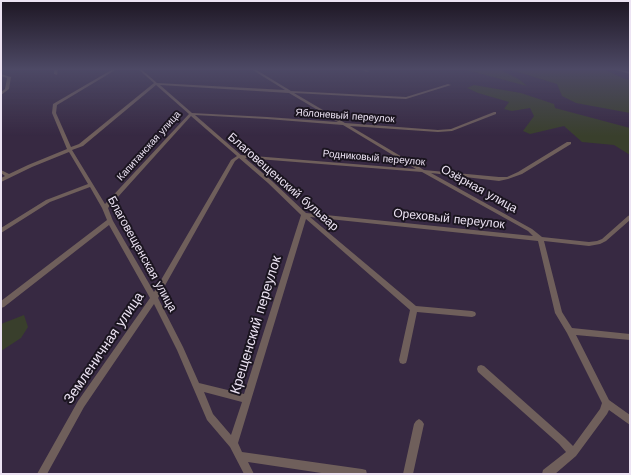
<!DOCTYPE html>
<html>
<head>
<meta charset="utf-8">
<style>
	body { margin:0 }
	#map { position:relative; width:631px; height:475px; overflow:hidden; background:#372942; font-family:"Work Sans",sans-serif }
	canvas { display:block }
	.frame { position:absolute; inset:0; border:2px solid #ece3f3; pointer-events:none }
</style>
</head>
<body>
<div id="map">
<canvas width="631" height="475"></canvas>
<div class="frame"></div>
</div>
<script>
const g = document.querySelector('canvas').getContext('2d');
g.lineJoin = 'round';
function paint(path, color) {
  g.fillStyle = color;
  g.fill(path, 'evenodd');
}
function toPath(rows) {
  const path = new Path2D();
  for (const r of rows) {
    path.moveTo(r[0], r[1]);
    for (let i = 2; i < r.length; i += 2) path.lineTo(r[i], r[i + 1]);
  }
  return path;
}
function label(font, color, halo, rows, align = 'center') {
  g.font = font + ' "Work Sans",sans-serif';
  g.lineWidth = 4;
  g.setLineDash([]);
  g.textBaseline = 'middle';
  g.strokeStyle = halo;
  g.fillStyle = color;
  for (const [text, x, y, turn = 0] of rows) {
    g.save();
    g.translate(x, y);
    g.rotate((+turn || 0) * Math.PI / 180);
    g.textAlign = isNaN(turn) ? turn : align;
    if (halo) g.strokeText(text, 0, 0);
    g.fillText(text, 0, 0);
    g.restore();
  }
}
paint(toPath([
	[463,69,499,69,520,80,527,86],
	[508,69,601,69,608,71,625,79,630,80,630,113,576,103,562,96,557,84],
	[474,85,521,93,554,104,555,108,630,128,630,155,614,145,582,142,564,126,530,134,523,131,534,116,530,108,512,111,504,109,509,102,478,93,467,88],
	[24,315,28,327,21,338,1,351,1,324]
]), '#393f2c');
paint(toPath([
	[54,69,58,69,57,75,54,74,54,69],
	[113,69,117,69,57,105,56,113,71,147,79,144,154,83,138,69,141,69,157,83,285,90,251,69,255,69,291,91,406,97,448,84,451,85,406,99,294,93,345,123,438,130,451,129,494,112,496,112,496,114,452,131,438,132,350,126,424,170,499,177,507,177,518,172,567,142,571,142,571,144,522,174,508,179,499,181,431,173,532,229,542,237,589,242,597,241,602,239,628,216,630,215,630,220,606,241,600,244,589,246,544,241,562,312,572,328,630,334,630,340,576,335,609,400,630,415,630,425,609,410,607,414,576,456,555,474,542,474,543,470,566,452,559,444,478,372,477,369,478,366,481,365,484,366,565,438,573,446,600,409,602,403,567,333,555,313,538,241,310,217,416,306,472,311,475,312,476,314,475,316,472,317,417,312,407,360,406,363,403,364,400,363,399,360,410,310,306,219,238,443,242,452,362,469,366,470,367,474,328,474,248,462,254,474,244,474,230,447,207,420,177,350,154,304,84,407,47,474,37,474,78,401,150,298,109,225,4,307,1,308,1,301,107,220,102,208,90,187,50,202,1,233,1,228,46,200,88,184,69,152,32,167,1,182,1,178,5,176,1,173,1,170,9,174,28,165,67,149,52,113,53,104,113,69],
	[156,85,189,114,105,204,72,150,83,146,156,85],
	[160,85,289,93,338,122,267,117,192,113,160,85],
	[195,115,267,119,343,125,416,169,241,155,195,115],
	[191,116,237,156,231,160,154,292,113,221,108,208,191,116],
	[239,158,268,183,301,215,244,394,199,383,183,347,158,298,235,161,239,158],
	[245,158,422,172,528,231,533,236,306,213,272,181,245,158],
	[204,392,242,402,231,435,213,414,204,392],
	[312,69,317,69,316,70,312,69],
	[359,69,365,69,369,71,367,72,359,69],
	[612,69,619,69,630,72,630,74,612,69],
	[1,74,11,77,9,89,1,95,1,92,5,89,7,78,1,76,1,74],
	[419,419,422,421,424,424,413,474,403,474,414,424,416,421,419,419]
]), '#6f5f5b');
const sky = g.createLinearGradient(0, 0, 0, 136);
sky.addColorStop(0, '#1e1724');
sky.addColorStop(0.51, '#4d4965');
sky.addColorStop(1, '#4d496500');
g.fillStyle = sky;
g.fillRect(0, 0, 631, 136);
label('10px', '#ece3f3', '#1b1520', [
	["Яблоневый переулок",345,116,4],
	["Капитанская улица",149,146,-48],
	["Родниковый переулок",374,158,5]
]);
label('12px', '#ece3f3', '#1b1520', [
	["Благовещенский бульвар",283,182,41],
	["Озёрная улица",479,189,29],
	["Ореховый переулок",449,219,6],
	["Благовещенская улица",142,254,61]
]);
label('14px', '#ece3f3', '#1b1520', [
	["Крещенский переулок",256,325,-73],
	["Земленичная улица",104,348,-56]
]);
</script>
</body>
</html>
